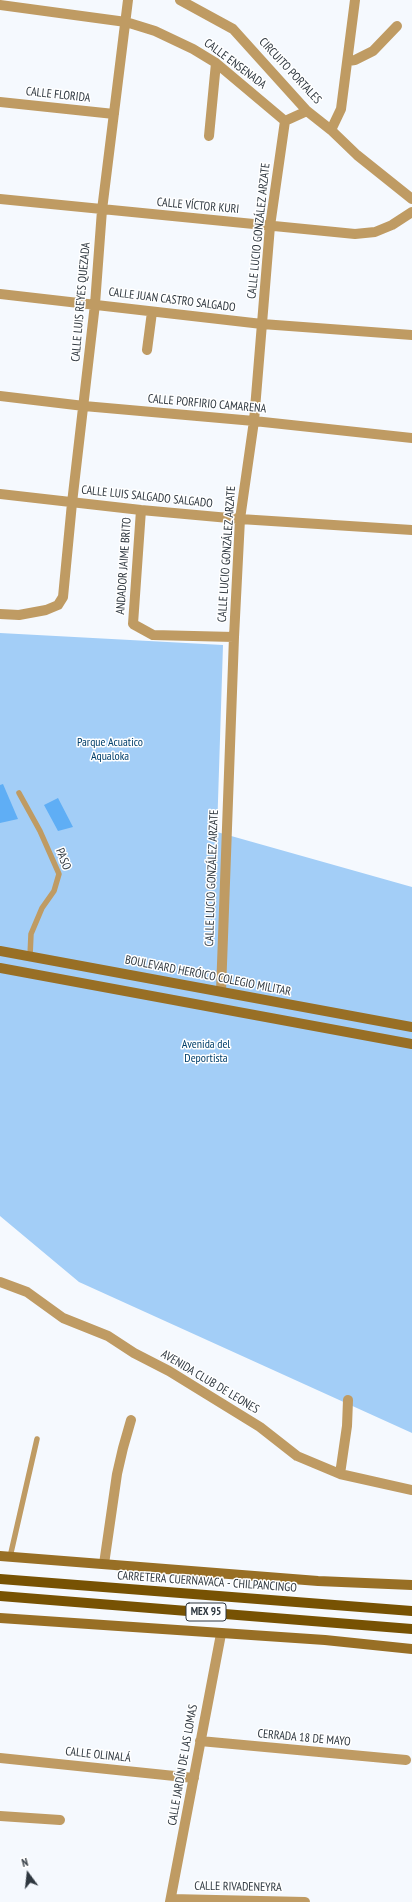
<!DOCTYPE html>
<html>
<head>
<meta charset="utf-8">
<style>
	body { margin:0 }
	#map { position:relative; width:412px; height:1902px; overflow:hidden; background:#f5f9fe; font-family:"PT Sans Narrow",sans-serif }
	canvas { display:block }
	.north { position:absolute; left:8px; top:1854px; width:40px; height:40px; -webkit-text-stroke:3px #fff; paint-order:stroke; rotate:345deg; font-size:11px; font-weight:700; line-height:16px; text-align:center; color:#2e373f }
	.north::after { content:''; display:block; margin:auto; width:14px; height:18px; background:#2e373f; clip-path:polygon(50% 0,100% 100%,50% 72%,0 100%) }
</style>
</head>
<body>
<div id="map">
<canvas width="412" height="1902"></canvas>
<div class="north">N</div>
</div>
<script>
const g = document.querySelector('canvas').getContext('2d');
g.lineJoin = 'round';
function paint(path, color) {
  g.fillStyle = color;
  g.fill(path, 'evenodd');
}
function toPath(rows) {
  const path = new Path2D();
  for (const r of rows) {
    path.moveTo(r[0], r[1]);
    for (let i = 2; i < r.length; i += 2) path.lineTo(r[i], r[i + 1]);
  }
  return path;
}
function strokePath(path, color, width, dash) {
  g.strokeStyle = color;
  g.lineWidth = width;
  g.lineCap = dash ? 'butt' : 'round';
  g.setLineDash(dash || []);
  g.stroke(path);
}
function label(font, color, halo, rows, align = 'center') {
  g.font = font + ' "PT Sans Narrow",sans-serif';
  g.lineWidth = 3;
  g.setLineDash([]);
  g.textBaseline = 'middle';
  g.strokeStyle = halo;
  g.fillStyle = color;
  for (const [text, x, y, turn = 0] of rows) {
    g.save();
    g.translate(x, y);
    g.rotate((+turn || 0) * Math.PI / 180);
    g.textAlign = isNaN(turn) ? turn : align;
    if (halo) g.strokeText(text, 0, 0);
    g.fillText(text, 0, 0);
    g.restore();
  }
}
paint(toPath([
	[0,633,223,645,217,832,412,887,412,1433,79,1282,0,1216]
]), '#a3cef7');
paint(toPath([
	[3,784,18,819,0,823,0,785],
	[58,798,73,827,58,831,44,805]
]), '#5faef5');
strokePath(toPath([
	[19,793,40,831,59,874,54,891,42,908,31,934,30,956],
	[10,1557,37,1439]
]), '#bf9b63', 5.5);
strokePath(toPath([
	[180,0,233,29,307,111,331,130,357,155,412,199],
	[0,5,126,22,155,31,193,49,216,63,285,121],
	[348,61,355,60,373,51,397,26],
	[0,102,114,114],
	[331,130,341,109,355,0],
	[209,136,216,63],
	[0,199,355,234,375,232,392,225,412,212],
	[0,294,262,324,412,335],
	[147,350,152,312],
	[0,396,84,406,254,421,412,438],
	[0,494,141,510,240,519,412,530],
	[141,510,133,624,153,635,234,637],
	[0,614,19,615,46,610,58,605,63,597,72,503,95,304,102,210,128,0],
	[221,991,234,637,240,519,254,421,270,226,285,121,307,111],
	[0,1282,27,1292,63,1318,108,1336,134,1353,169,1371,260,1427,297,1456,340,1474,412,1490],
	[340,1474,347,1426,348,1400],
	[104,1564,117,1474,123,1448,131,1420],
	[200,1741,406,1760],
	[0,1758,194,1778],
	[0,1816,60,1820],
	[171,1899,305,1902],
	[170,1902,221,1634]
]), '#bf9b63', 10);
strokePath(toPath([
	[0,951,412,1027],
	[0,968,412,1044],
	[0,1556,318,1581,412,1585],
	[0,1618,325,1640,412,1649]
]), '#986f25', 10);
strokePath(toPath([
	[0,1579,412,1611],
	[0,1596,412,1629]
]), '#775203', 10);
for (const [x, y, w] of [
	[206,1612,40]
]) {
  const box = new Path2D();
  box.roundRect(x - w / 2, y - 9, w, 18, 3);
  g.fillStyle = '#fff';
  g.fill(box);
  strokePath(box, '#2e373f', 1);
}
label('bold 11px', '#2e373f', null, [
	["MEX 95",206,1612]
]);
label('12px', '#2e373f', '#fff', [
	["CALLE ENSENADA",235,64,37],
	["CIRCUITO PORTALES",290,71,47],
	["CALLE FLORIDA",58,95,6],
	["CALLE VÍCTOR KURI",198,206,5],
	["CALLE LUCIO GONZÁLEZ ARZATE",259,231,-84],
	["CALLE JUAN CASTRO SALGADO",172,300,7],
	["CALLE LUIS REYES QUEZADA",81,302,-85],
	["CALLE PORFIRIO CAMARENA",207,404,5],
	["CALLE LUIS SALGADO SALGADO",147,497,6],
	["CALLE LUCIO GONZÁLEZ ARZATE",227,554,-86],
	["ANDADOR JAIME BRITO",124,566,-86],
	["PASO",63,859,69],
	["CALLE LUCIO GONZÁLEZ ARZATE",212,878,-88],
	["BOULEVARD HERÓICO COLEGIO MILITAR",208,976,11],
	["AVENIDA CLUB DE LEONES",210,1382,31],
	["CARRETERA CUERNAVACA - CHILPANCINGO",207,1582,4],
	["CERRADA 18 DE MAYO",304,1738,5],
	["CALLE OLINALÁ",98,1755,6],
	["CALLE JARDÍN DE LAS LOMAS",183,1765,-80],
	["CALLE RIVADENEYRA",238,1887,1]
]);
label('12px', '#003f6b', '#fff', [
	["Parque Acuatico",110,743],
	["Aqualoka",110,757],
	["Avenida del",206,1045],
	["Deportista",206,1059]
]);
</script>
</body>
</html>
